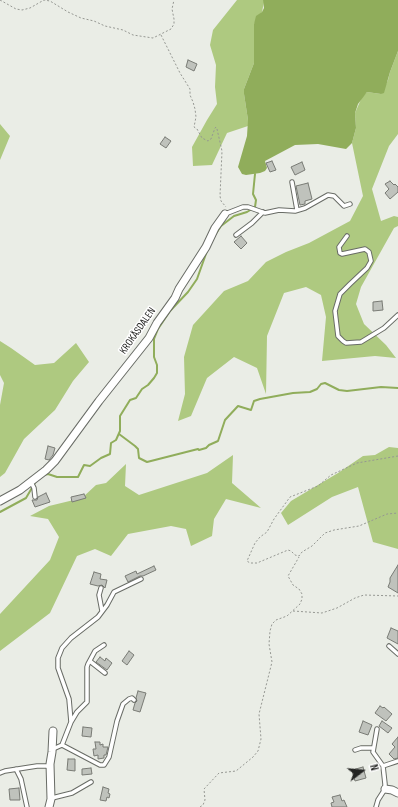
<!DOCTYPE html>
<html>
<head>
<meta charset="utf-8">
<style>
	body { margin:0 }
	#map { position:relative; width:398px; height:807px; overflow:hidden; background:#eaede6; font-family:"Sofia Sans Condensed",sans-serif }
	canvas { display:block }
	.north { position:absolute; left:342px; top:751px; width:40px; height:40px; -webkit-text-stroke:3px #fff; paint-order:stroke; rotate:74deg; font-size:11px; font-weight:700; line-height:16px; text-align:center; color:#232422 }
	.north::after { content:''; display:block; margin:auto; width:14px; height:18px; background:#232422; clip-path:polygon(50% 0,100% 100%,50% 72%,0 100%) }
</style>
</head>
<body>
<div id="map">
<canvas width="398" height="807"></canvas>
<div class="north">N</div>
</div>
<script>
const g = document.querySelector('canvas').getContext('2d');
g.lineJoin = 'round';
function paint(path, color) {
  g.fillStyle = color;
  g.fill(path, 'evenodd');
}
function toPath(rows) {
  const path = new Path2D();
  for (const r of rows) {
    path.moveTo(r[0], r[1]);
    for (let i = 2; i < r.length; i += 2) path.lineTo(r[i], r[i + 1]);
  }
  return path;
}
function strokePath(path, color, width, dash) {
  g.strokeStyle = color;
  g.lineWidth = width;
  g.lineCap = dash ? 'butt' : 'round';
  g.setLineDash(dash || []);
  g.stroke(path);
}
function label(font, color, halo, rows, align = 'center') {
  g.font = font + ' "Sofia Sans Condensed",sans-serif';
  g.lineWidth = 3;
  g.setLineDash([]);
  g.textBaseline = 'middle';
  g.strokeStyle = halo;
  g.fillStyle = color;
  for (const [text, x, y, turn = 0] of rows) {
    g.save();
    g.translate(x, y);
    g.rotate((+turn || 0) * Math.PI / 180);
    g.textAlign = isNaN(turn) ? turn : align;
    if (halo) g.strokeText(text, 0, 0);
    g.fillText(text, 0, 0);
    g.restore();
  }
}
paint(toPath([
	[237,0,263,0,264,2,262,12,254,24,254,63,244,89,244,94,248,120,248,126,227,133,212,165,193,166,192,147,207,120,217,104,215,87,216,65,210,45,213,30],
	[398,51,398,134,389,146,372,189,381,221,394,216,398,217,398,226,394,228,361,287,356,304,364,324,386,345,396,358,375,356,322,361,326,317,321,295,306,287,284,293,267,336,266,394,257,368,234,357,207,378,191,416,178,421,185,394,184,357,193,325,224,291,248,281,266,262,286,252,309,243,350,221,363,196,352,143,356,128,355,113,362,97,367,92,381,94,388,80,390,72],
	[0,124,10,136,0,160],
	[0,341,11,348,35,365,54,363,76,343,89,362,73,381,55,410,24,439,5,473,0,477,0,405,4,383,0,375],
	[389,447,398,448,398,549,373,542,358,487,332,497,288,525,281,513,291,501,338,473,363,456,375,455],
	[233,455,232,483,261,508,226,499,214,519,212,536,191,546,186,529,171,526,128,534,111,556,95,549,77,556,50,613,0,651,0,614,50,560,59,537,48,519,30,516,49,506,82,498,96,485,106,483,126,464,125,486,139,495,207,473]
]), '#aec980');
paint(toPath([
	[263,0,398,0,398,51,390,72,384,93,381,94,367,92,358,104,355,113,356,128,352,143,346,149,318,144,295,145,265,161,267,168,265,171,260,173,246,175,242,174,238,167,247,136,248,120,244,94,244,89,254,63,254,24,256,16,262,12,264,8]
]), '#90ad5b');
strokePath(toPath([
	[215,235,221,226,234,216,247,212,255,207,256,200,253,194,255,174],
	[119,434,135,446,138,449,139,458,147,462,198,449,199,450,206,448,209,445,218,441,225,420,238,406,251,410,254,401,260,399,293,393,310,392,317,389,321,384,325,383,339,390,347,391,381,387,398,388],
	[44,475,48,474,57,477,78,477,84,465,90,466,101,458,110,454,111,443,116,440,120,431,120,416,130,400,136,398,142,389,148,385,154,378,157,373,157,365,154,357,154,339,158,329,170,311,188,292,197,279,207,251],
	[0,512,26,498,36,481]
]), '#90ad5b', 2);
const building = toPath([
	[188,60,197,64,194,71,186,67,188,60],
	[165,137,171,141,166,148,160,144,165,137],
	[272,161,276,170,270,172,266,163,272,161],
	[302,162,305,170,295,175,291,167,302,162],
	[390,181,394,185,395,184,398,187,398,192,390,199,385,193,389,189,385,184,390,181],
	[308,183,312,199,305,201,305,204,300,205,296,186,308,183],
	[241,236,247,243,241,249,234,242,241,236],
	[382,301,383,310,373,311,373,302,382,301],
	[48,446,55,448,53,455,49,460,45,459,48,446],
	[46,493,50,502,35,507,32,500,37,500,38,497,46,493],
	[84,494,86,498,72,502,71,497,84,494],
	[398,565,398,593,388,587,390,582,390,578,398,565],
	[154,566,156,570,143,576,140,576,128,582,125,576,136,571,137,574,154,566],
	[94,572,101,574,100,579,107,580,105,588,102,585,98,586,90,584,94,572],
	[391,628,398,631,398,644,387,638,391,628],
	[129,651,134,655,127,665,122,661,129,651],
	[100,657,105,661,106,658,112,663,107,670,96,662,100,657],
	[138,691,146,693,140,712,133,710,135,703,137,701,136,698,138,691],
	[380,706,383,708,384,707,392,714,386,721,375,713,380,706],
	[363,721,372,725,368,735,359,732,363,721],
	[382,721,392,728,388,733,379,726,382,721],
	[83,727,92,728,91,737,82,736,83,727],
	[398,737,398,758,394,759,389,754,395,747,392,744,398,737],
	[95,742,100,742,100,745,103,744,103,747,108,747,106,755,104,755,104,758,98,759,98,755,94,756,93,749,96,749,95,742],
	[68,759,75,759,75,771,67,770,68,759],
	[363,767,366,778,355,781,352,770,363,767],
	[91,768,92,774,82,775,82,769,91,768],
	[103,787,109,789,108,793,110,794,109,798,107,797,106,801,100,800,103,787],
	[19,788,20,800,10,800,9,789,19,788],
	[340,795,342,801,344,800,347,807,332,807,331,803,334,802,332,797,340,795]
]);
paint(building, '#bfc2bc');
strokePath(building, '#797b75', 1);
const service = toPath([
	[292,182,297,210],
	[225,214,243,207,248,207,265,213,279,210,295,211,305,208,328,195,334,196,344,206,350,204],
	[236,235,252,223,263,212],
	[347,236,339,247,340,253,342,254,365,249,369,252,371,261,367,268,350,284,340,294,335,311,338,336,343,341,346,343,361,342,384,328,398,315],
	[31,482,34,488,35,497],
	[101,588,99,595,102,611],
	[389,646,398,654],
	[90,662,91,662,105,673],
	[71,722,69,699,58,668,58,658,62,648,71,638,98,617,107,605,114,592,141,579],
	[62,745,71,722,77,712,87,702,87,667,88,664,95,651,104,645],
	[53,749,62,745,100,765,104,765,109,757,117,721,123,704,129,699,132,698,134,700],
	[355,750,361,748,373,748],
	[383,766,398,761],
	[16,769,21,779,27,807],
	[0,773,5,771,37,766,47,766,50,768],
	[52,798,72,793,91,782],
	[376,807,378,800,385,789,385,784,383,766,373,752,377,729]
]);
const minor = toPath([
	[0,501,20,490,46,470,55,461,99,401,149,338,157,323,175,298,179,289,206,247,215,228,225,214],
	[385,789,392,790,398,793],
	[49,807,51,799,50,764,52,752,53,731]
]);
strokePath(service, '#696c66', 5.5);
strokePath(minor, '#696c66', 9);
strokePath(toPath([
	[0,0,16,9,22,10,30,8,44,0,50,1,68,12,81,18,94,21,105,26,123,30,133,35,153,38,171,29,174,24,174,19,172,9,174,0],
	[161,35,180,73,190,89,190,95,193,102,195,109,196,117,194,127,197,129,202,138,208,141,211,139,215,128,216,127,217,129,222,151,220,196,221,201,226,207],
	[398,456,357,463,331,475,318,486,290,497,274,519,267,532,260,537,255,543,247,561,250,563,257,563,288,550,291,551,295,555,299,556,302,552,312,546,325,533,334,530,359,526,387,514,398,513],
	[293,611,322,613,337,608,355,598,364,595,398,596],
	[200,807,203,805,205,800,204,789,219,773,236,771,253,757,258,751,261,739,259,714,272,662,269,644,270,631,272,624,276,620,287,616,300,604,302,599,302,594,299,589,293,585,288,576,299,557]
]), '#959792', 1, [2, 2]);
strokePath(service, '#fff', 3.5);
strokePath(minor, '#fff', 7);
label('11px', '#232422', '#fff', [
	["KROKÅSDALEN",138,331,-55]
]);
</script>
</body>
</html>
